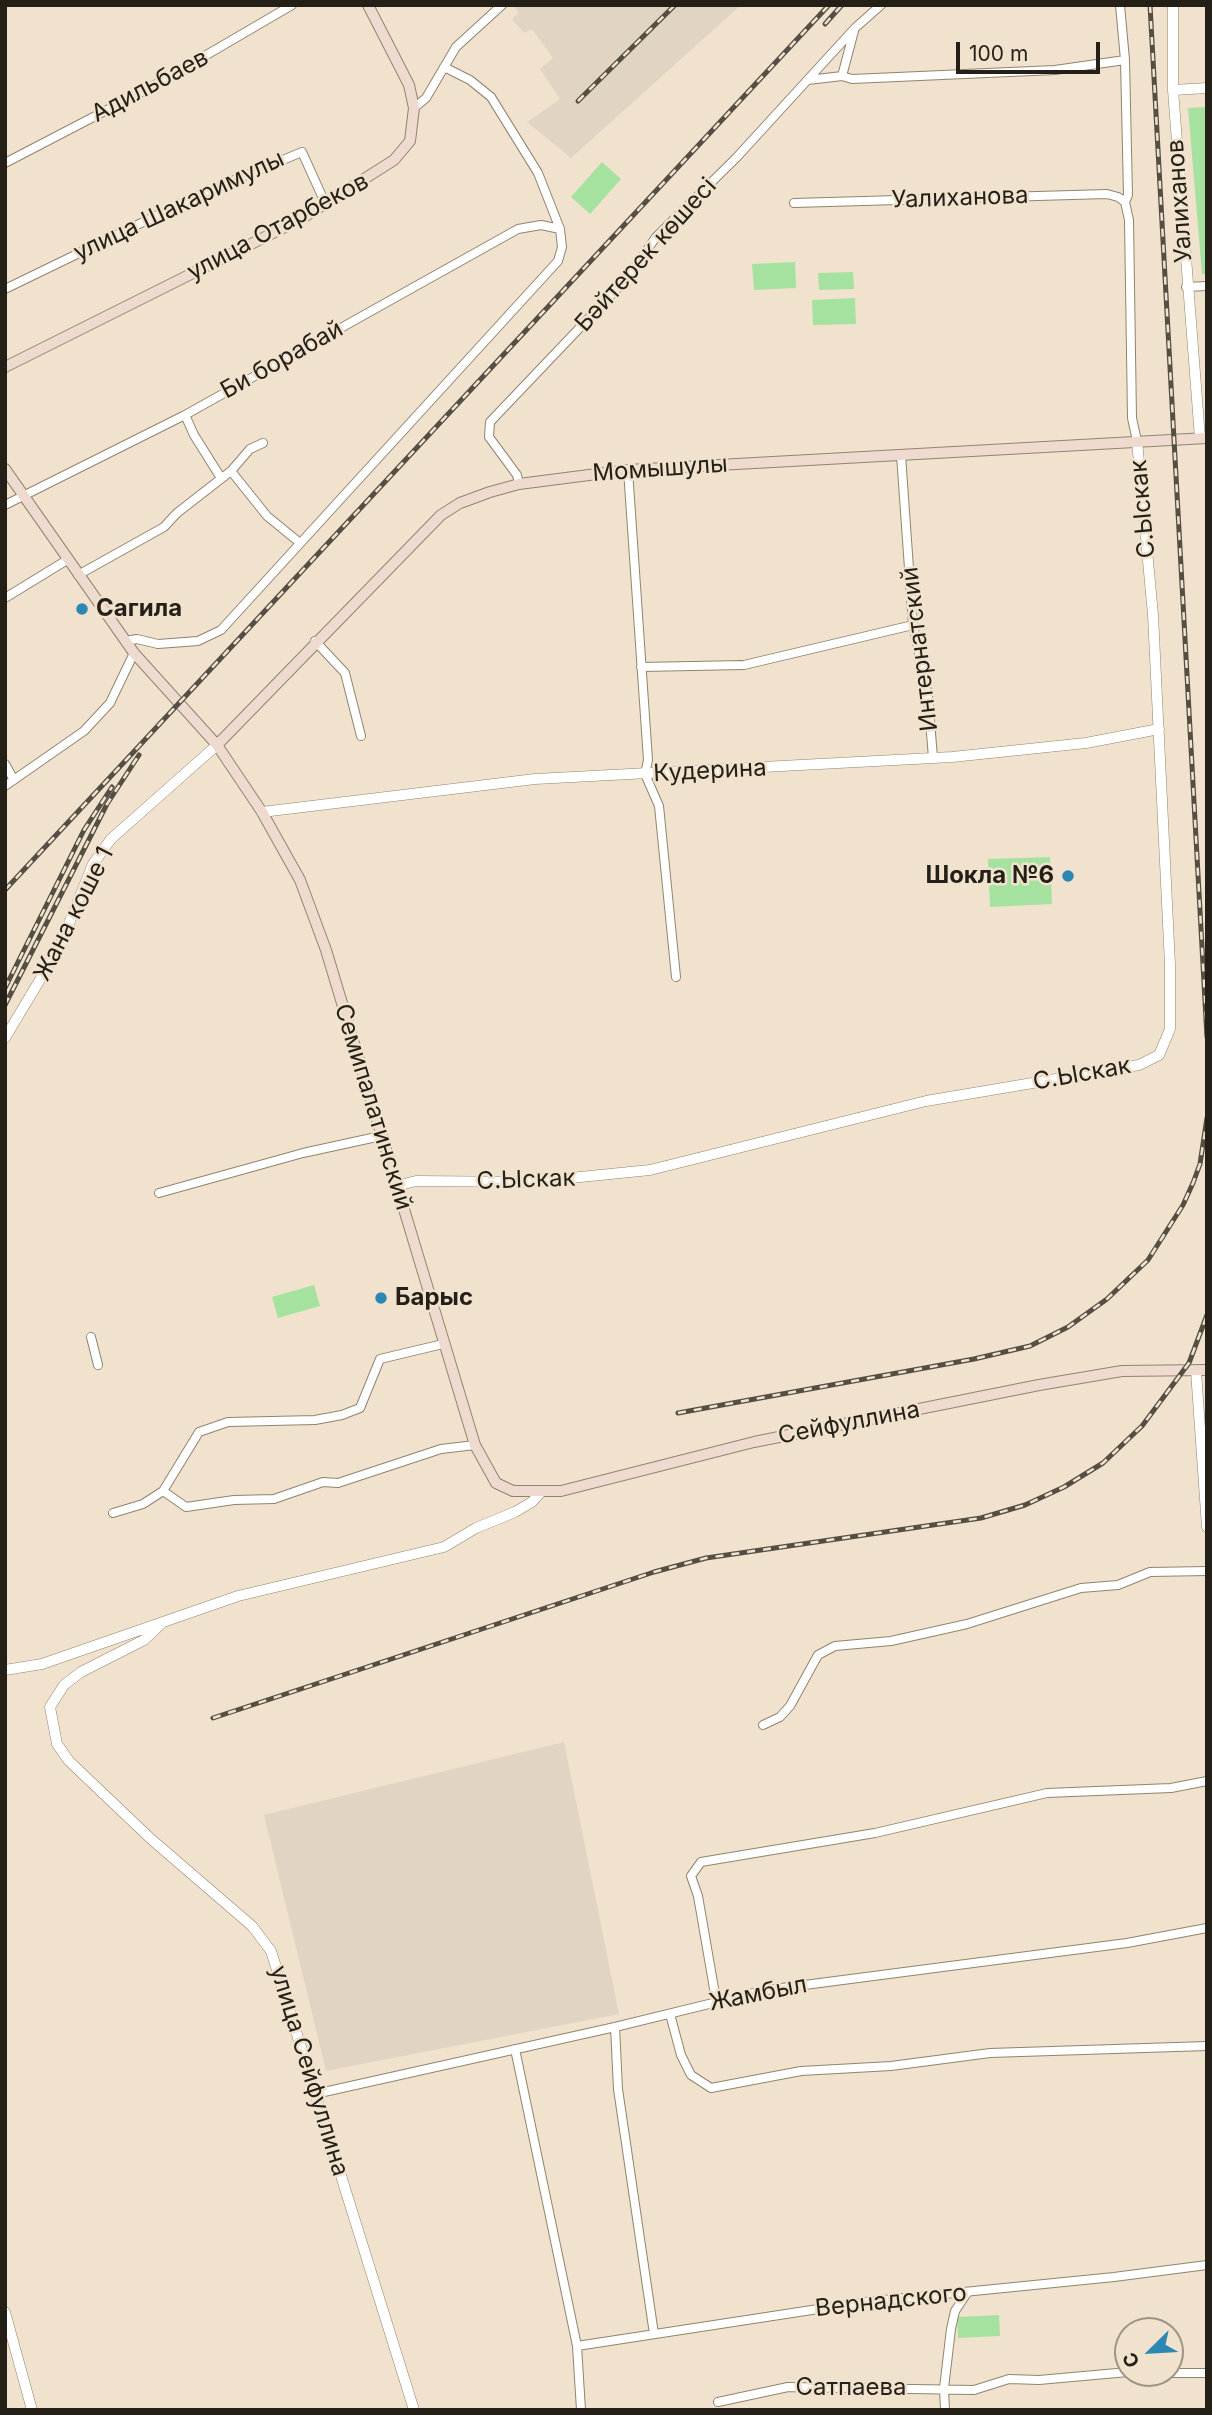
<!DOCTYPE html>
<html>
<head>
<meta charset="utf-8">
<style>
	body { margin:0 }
	#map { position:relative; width:1212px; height:2415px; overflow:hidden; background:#f0e2cd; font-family:Inter,sans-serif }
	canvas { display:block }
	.frame { position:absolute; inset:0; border:7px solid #241f17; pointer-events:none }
	.north { position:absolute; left:1114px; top:2317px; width:70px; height:70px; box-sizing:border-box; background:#f0e2cd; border:2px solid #9e9484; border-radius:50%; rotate:246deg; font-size:19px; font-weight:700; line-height:28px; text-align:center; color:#241f17 }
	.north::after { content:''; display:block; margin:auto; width:24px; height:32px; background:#2b88b4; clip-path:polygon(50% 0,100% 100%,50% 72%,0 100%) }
	.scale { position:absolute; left:956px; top:42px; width:144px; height:32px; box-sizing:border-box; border:4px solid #241f17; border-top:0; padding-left:9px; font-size:21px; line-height:24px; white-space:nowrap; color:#241f17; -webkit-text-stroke:5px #f0e2cd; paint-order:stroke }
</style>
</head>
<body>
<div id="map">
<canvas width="1212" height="2415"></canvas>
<div class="frame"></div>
<div class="north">С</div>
<div class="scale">100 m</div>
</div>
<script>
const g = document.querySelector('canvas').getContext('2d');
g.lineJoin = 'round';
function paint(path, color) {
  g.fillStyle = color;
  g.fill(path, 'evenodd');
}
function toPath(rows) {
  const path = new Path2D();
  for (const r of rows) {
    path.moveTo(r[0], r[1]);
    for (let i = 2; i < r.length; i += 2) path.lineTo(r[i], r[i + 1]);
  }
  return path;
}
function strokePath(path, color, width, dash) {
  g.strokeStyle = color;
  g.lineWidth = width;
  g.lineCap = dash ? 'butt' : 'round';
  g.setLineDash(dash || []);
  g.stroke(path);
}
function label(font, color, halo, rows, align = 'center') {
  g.font = font + ' Inter,sans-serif';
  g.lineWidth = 5;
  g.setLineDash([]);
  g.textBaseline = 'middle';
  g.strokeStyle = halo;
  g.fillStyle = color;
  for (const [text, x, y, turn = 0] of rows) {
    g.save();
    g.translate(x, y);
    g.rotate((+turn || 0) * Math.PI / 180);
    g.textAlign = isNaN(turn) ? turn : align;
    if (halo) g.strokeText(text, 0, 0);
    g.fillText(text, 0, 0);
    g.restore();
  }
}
paint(toPath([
	[513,5,741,5,571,158,527,122,560,99,540,69,553,58,532,29,524,33,512,19,519,13],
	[564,1742,619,2014,326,2071,264,1815]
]), '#e2d4c2');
paint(toPath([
	[1207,107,1207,274,1202,274,1188,108],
	[602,162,621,179,590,214,571,197],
	[795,262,796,288,754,290,752,264],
	[853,272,854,289,819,290,818,273],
	[855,298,856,324,813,325,812,300],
	[1050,857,1052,904,990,907,988,859],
	[314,1285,320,1306,278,1318,272,1297],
	[999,2315,1000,2336,958,2338,957,2317]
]), '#a6e29f');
const minor = toPath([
	[1120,5,1125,60,1128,195,1125,202],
	[842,76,854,31],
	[808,80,842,76,852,79,1055,70,1125,60],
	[414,108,426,98,456,47,502,5],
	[5,163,155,85,292,5],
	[794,203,1107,194,1118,197,1125,202,1129,220,1132,418,1137,441],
	[1186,287,1207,286],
	[5,289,203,193,302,152,326,205],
	[185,415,194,435,221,478],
	[901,455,913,625,928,696,933,758],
	[628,470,648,760,645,774,659,806,676,977],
	[231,471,267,516,300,543],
	[519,484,517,475,489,437,490,422,629,276,656,237,737,157,855,28,881,5],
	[5,505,185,415,518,229,541,225,560,229],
	[78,575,164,527,177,513,231,471,250,449,263,443],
	[5,598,67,560],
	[125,641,137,639,158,644,198,641,221,630,558,261,562,247,560,229,538,173,491,97,470,80,444,67],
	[315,641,345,673,361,736],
	[641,667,744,665,913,625],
	[5,764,14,780],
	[5,786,84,731,110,703,134,653],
	[159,1193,303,1153,381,1136],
	[91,1337,98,1365],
	[163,1491,186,1507,234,1500,274,1499,323,1482,338,1483,441,1449,475,1445],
	[113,1513,143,1504,163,1491,199,1432,228,1422,315,1420,342,1415,360,1408,380,1359,443,1344],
	[763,1725,780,1717,790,1706,818,1655,835,1646,891,1641,967,1624,1081,1588,1118,1585,1150,1572,1207,1571],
	[716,2000,698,1896,691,1876,701,1862,875,1833,1047,1793,1171,1788,1207,1781],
	[670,2014,681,2055,691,2075,711,2088,801,2071,891,2066,990,2053,1207,2046],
	[615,2027,618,2089,654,2334],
	[515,2049,577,2346,581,2410],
	[315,2094,615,2027,766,1990,1127,1943,1207,1928],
	[577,2346,864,2302,1114,2277,1207,2265],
	[1170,2373,1207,2373],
	[718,2402,788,2387,974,2390,1009,2379,1039,2380,1128,2372],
	[945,2410,944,2388,951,2329,955,2311,967,2293]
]);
const tertiary = toPath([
	[1173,5,1173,90,1200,438],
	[1173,90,1207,88],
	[262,812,535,779,952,757,1086,743,1159,729],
	[5,1038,59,948,93,864,111,839,217,745],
	[396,1186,416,1181,530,1182,650,1170,926,1101,1139,1065,1159,1055,1170,1029,1170,965,1153,615,1137,441],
	[1196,1371,1207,1527],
	[163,1622,144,1640,81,1672,64,1685,50,1707,57,1744,69,1761,151,1839,252,1926,271,1951,414,2410],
	[5,1670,42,1664,238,1596,444,1547,476,1528,515,1512,532,1502,540,1493],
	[5,2312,32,2410]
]);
const secondary = toPath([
	[5,367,301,219,394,160,410,141,414,108,409,85,368,5],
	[5,469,134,653,217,745,262,812,300,880,326,950,475,1445,496,1483,513,1491,561,1491,754,1442,1039,1385,1122,1371,1207,1370],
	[217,745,441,515,460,503,490,492,519,484,628,470,1207,438]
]);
strokePath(minor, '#908470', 10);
strokePath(tertiary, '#908470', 11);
strokePath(secondary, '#908470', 12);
strokePath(minor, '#fff', 8);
strokePath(tertiary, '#fff', 10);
strokePath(secondary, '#eedace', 10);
const rail = toPath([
	[1150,5,1207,1037],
	[825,24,842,5],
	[578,101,675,5],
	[5,890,829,5],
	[5,988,84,830,112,787],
	[5,1005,107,804,139,755],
	[678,1413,974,1359,1030,1346,1068,1327,1107,1299,1148,1260,1183,1205,1193,1183,1200,1164,1207,1118],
	[213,1718,654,1572,706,1558,981,1518,1025,1505,1064,1487,1103,1463,1142,1426,1189,1363,1207,1315]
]);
strokePath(rail, '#554e43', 5);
strokePath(rail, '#f0e2cd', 2.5, [8]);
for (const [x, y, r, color] of [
	[82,609,7,"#2b88b4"],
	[1068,876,7,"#2b88b4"],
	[381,1298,7,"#2b88b4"]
]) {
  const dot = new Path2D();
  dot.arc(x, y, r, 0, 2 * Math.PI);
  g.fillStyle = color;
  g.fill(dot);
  strokePath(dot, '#f0e2cd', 2.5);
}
label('24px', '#241f17', '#f0e2cd', [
	["Адильбаев",150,86,-28],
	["Уалиханова",960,198,-2],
	["Уалиханов",1180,201,-94],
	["улица Шакаримулы",179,206,-25],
	["улица Отарбеков",278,227,-28],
	["Бәйтерек көшесі",646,255,-48],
	["Би борабай",282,360,-29],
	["Момышулы",660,469,-4],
	["С.Ыскак",1143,509,-95],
	["Интернатский",920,649,-97],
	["Кудерина",710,771,-3],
	["Жана коше 1",74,914,-63],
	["С.Ыскак",1082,1074,-10],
	["Семипалатинский",373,1107,73],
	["С.Ыскак",526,1180,-2],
	["Сейфуллина",849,1423,-11],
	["Жамбыл",758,1994,-11],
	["улица Сейфуллина",309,2071,73],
	["Вернадского",891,2301,-6],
	["Сатпаева",851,2388]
]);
label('bold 24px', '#241f17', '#f0e2cd', [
	["Сагила",96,609],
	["Шокла №6",1054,876,"right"],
	["Барыс",395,1298]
], 'left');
</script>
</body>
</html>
